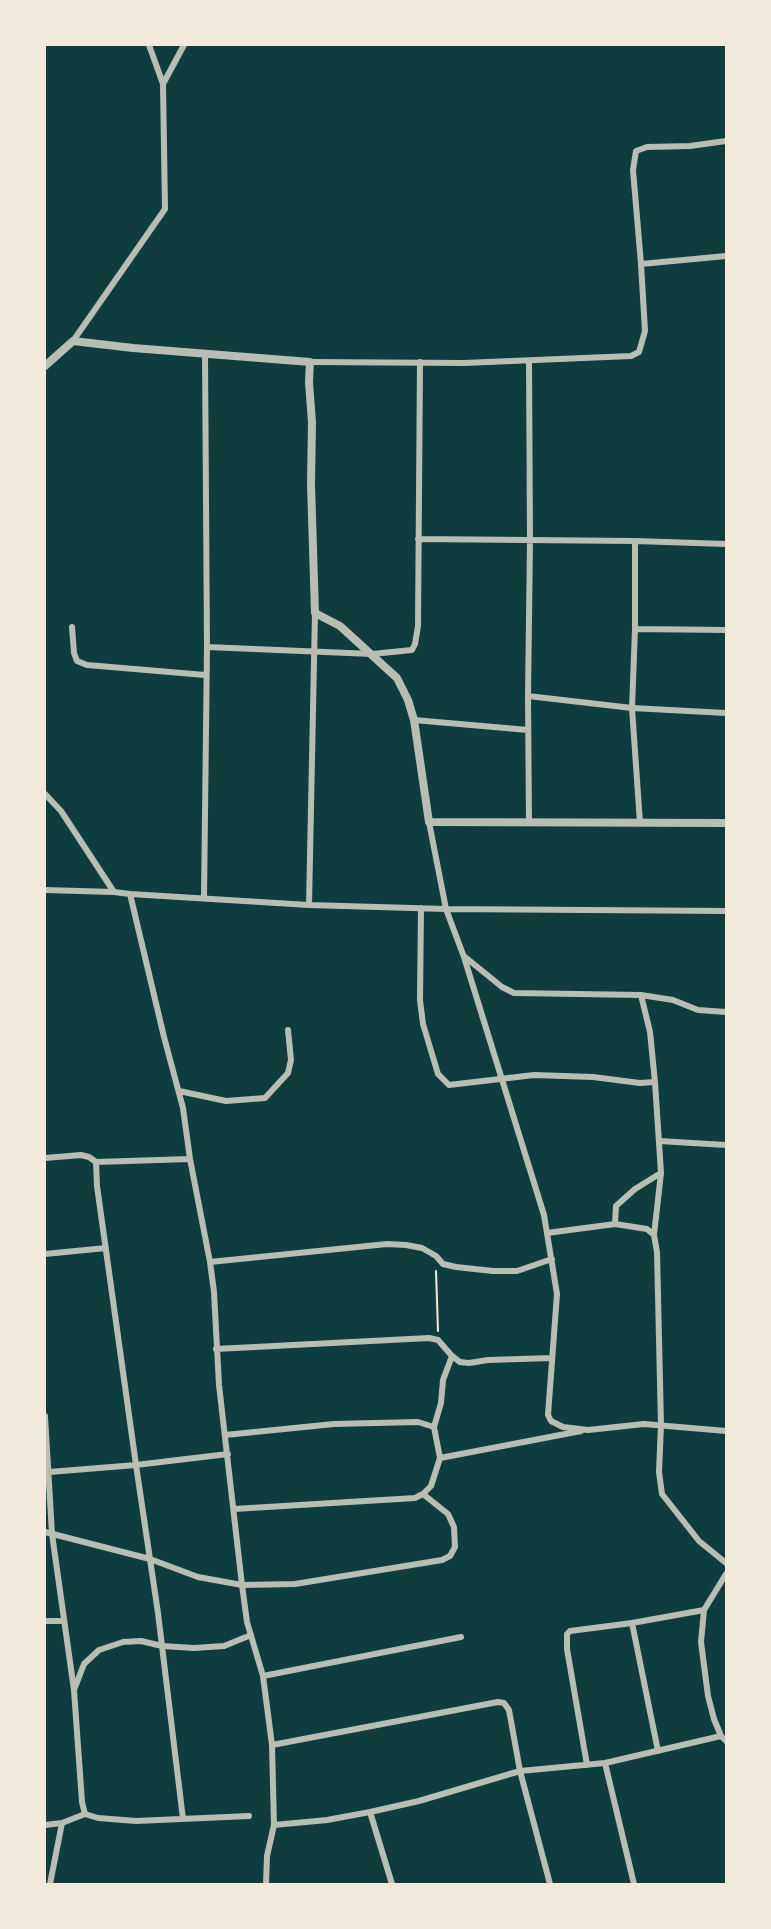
<!DOCTYPE html>
<html>
<head>
<meta charset="utf-8">
<style>
	body { margin:0 }
	#map { position:relative; width:771px; height:1929px; overflow:hidden; background:#0f3d3e; font-family:"Golos Text",sans-serif }
	canvas { display:block }
	.frame { position:absolute; inset:0; border:46px solid #f1e9da; pointer-events:none }
</style>
</head>
<body>
<div id="map">
<canvas width="771" height="1929"></canvas>
<div class="frame"></div>
</div>
<script>
const g = document.querySelector('canvas').getContext('2d');
g.lineJoin = 'round';
function toPath(rows) {
  const path = new Path2D();
  for (const r of rows) {
    path.moveTo(r[0], r[1]);
    for (let i = 2; i < r.length; i += 2) path.lineTo(r[i], r[i + 1]);
  }
  return path;
}
function strokePath(path, color, width, dash) {
  g.strokeStyle = color;
  g.lineWidth = width;
  g.lineCap = dash ? 'butt' : 'round';
  g.setLineDash(dash || []);
  g.stroke(path);
}
strokePath(toPath([
	[436,1271,438,1331]
]), '#f1e9da', 2);
strokePath(toPath([
	[149,45,163,84],
	[641,264,633,170,636,151,647,147,690,146,726,141],
	[73,341,165,209,163,84,184,45],
	[529,361,530,541,528,696,632,708,726,713],
	[310,362,464,363,631,356,639,352,645,331,641,264,726,256],
	[418,539,635,541,726,544],
	[72,627,74,653,77,661,87,665,205,675],
	[635,629,635,541],
	[207,647,372,654,412,650,415,644,418,626,420,362],
	[528,696,529,823],
	[414,720,528,730],
	[45,794,61,811,114,892,130,894,309,905,446,909,429,822],
	[640,823,632,708,635,629,726,630],
	[45,890,114,892],
	[130,894,164,1037,183,1108,190,1159,210,1262,214,1292,219,1385,242,1585,247,1622,263,1676,272,1745,274,1825,267,1856,266,1884],
	[204,898,207,647,205,354],
	[309,905,315,613],
	[421,908,420,1000,423,1024,438,1074,449,1085,534,1075,593,1077,640,1083,655,1082,650,1032,641,995],
	[726,911,446,909,464,957,544,1215,557,1294,548,1415,551,1421,563,1427,588,1430,644,1424,726,1431],
	[465,957,502,987,514,993,641,995,673,1000,698,1010,726,1012],
	[179,1091,226,1101,265,1098,288,1073,291,1060,288,1030],
	[659,1141,726,1145],
	[45,1158,81,1155,89,1157,96,1162,97,1186,136,1465,158,1613,183,1819],
	[96,1162,190,1159],
	[615,1224,647,1229,654,1235,657,1252,661,1425,659,1472,662,1494,699,1541,726,1563],
	[547,1233,615,1224,616,1206,635,1189,661,1173],
	[654,1235,661,1173,655,1082],
	[45,1254,106,1248],
	[210,1262,387,1244,406,1245,422,1248,436,1256,443,1264,456,1267,493,1271,517,1271,552,1259],
	[216,1349,429,1338,438,1340,452,1356,460,1362,469,1363,488,1360,552,1358],
	[45,1416,52,1534,74,1690,82,1802,85,1814,98,1818,136,1821,249,1816],
	[434,1427,441,1403,443,1380,452,1356],
	[225,1435,334,1424,418,1422,434,1427,440,1458,431,1486,423,1494,415,1498,234,1509],
	[440,1458,581,1431],
	[49,1472,136,1465,228,1454],
	[45,1532,150,1559,198,1577,242,1585,295,1584,442,1560,450,1556,455,1547,454,1527,448,1514,423,1494],
	[726,1574,704,1610,701,1642,708,1696,714,1719,721,1736,726,1741],
	[45,1621,64,1621],
	[632,1623,658,1751],
	[263,1676,461,1637],
	[74,1690,84,1664,99,1650,123,1642,141,1641,162,1646,194,1648,224,1646,251,1635],
	[272,1745,498,1702,504,1703,509,1710,520,1771,550,1884],
	[605,1763,634,1884],
	[587,1765,567,1649,567,1634,570,1631,632,1623,704,1610],
	[370,1812,392,1884],
	[45,1825,62,1823,85,1814],
	[274,1825,327,1820,370,1812,419,1801,520,1771,605,1763,721,1736],
	[50,1884,62,1823]
]), '#b8beb3', 6);
strokePath(toPath([
	[45,366,73,341,133,348,310,362,309,382,312,422,311,484,315,613,340,626,397,678,408,700,414,720,429,822,726,823]
]), '#b8beb3', 8);
</script>
</body>
</html>
